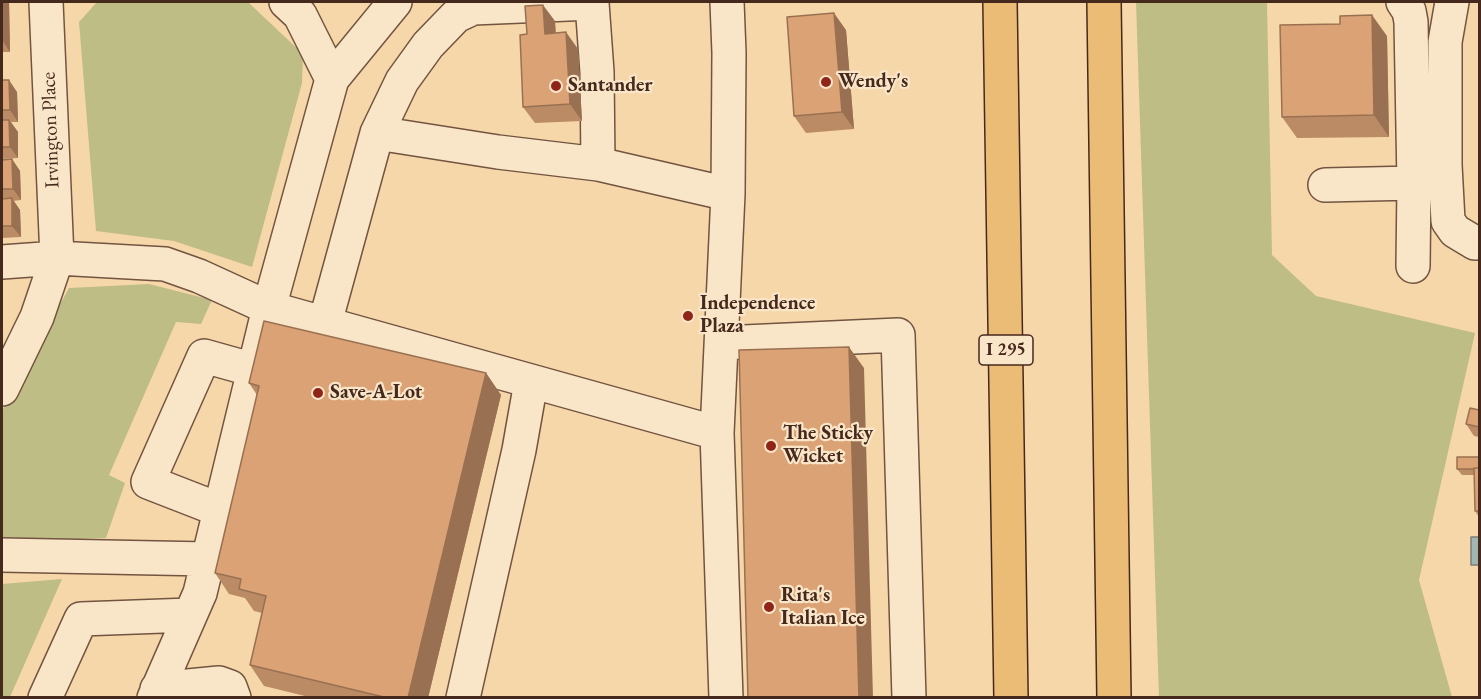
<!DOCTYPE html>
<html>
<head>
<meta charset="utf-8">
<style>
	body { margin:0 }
	#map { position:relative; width:1481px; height:699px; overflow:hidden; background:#f6d7aa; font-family:"EB Garamond",serif }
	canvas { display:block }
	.frame { position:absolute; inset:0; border:3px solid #46291d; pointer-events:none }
</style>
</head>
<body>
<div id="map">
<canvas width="1481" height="699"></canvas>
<div class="frame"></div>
</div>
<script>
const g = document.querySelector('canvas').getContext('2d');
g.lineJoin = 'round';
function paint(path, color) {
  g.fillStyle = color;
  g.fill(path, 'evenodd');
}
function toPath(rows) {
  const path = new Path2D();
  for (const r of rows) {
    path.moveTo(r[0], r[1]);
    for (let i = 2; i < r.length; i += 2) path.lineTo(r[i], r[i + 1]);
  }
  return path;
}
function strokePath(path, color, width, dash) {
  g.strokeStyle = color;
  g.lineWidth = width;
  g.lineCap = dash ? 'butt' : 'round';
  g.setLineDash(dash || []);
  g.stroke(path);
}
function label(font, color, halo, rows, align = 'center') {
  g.font = font + ' "EB Garamond",serif';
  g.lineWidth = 4.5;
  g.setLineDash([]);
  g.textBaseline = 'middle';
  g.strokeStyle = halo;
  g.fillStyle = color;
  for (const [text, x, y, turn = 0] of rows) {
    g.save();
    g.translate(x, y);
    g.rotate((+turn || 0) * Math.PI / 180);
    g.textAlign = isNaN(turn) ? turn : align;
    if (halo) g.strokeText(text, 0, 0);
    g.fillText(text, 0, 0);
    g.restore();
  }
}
paint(toPath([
	[97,2,248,2,303,54,302,83,252,267,174,241,96,231,79,22],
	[1136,2,1267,2,1272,255,1316,296,1475,333,1419,580,1452,697,1159,697],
	[149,284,212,300,201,324,176,322,109,475,125,483,106,538,2,541,2,411,69,288],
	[62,579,10,697,2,697,2,584]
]), '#bfbd86');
const water = toPath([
	[1471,537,1479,537,1479,565,1471,565,1471,537]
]);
paint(water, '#a1b7b4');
strokePath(water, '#7d7e78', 1.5);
const minor = toPath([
	[286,2,300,15,332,79],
	[1452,2,1445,42,1445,165,1448,221,1455,231,1475,243,1480,242],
	[377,133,498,152,598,164,728,194],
	[1325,185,1414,183,1411,22,1409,11,1403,2],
	[2,262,57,258,165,264,199,276,269,308,717,433],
	[1413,266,1414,183],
	[325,323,377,133,402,81,428,45,456,16,473,8,592,3,597,72,598,164],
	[722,343,898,335,909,698],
	[2,389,37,317,57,258,46,2],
	[220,510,148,482,204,356,254,370],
	[2,555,208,559],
	[157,689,219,683,230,687,234,698],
	[45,698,81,619,190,615],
	[154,698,200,593,269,308,332,79,395,2],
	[463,698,519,450,531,382],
	[726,698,717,433,728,194,729,53,727,2]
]);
const highway = toPath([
	[1000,2,1011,698],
	[1104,2,1114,698]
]);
strokePath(minor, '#725440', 36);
strokePath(highway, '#46291d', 36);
strokePath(minor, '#f9e5c8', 33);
strokePath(highway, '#ebbc75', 33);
paint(toPath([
	[2,2,9,2,10,52,2,52],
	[555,21,556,33,578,49,582,121,535,123,523,107,527,34],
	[846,30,854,129,806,133,794,116],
	[1387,36,1389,137,1297,138,1282,117],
	[2,80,17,92,18,122,11,122,18,132,18,158,2,159],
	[12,159,20,171,21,200,13,201,20,210,21,237,2,238,2,160],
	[486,373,501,395,428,698,313,698,264,686,250,665,262,613,254,611,245,598,229,594,215,573,257,395,249,383],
	[1479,410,1479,437,1474,436,1466,424],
	[1479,458,1479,517,1475,511,1475,475,1462,475,1457,469]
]), '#bb8b65');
paint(toPath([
	[2,2,9,2,10,52,2,40],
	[543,5,555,21,556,50,545,34],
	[834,13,846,30,854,129,842,112],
	[1372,15,1387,36,1389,137,1374,115],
	[566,32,578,49,582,121,570,104],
	[9,80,17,92,18,122,10,110],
	[9,120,18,132,18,158,10,147],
	[12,159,20,171,21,200,13,189],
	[12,198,20,210,21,237,12,226],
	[849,347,864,368,873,698,859,698],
	[486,373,501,395,428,698,408,698]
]), '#997152');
const building = toPath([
	[543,5,545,34,566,32,570,104,523,107,520,35,527,34,525,6,543,5],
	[834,13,842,112,794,116,787,17,834,13],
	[1372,15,1374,115,1282,117,1280,25,1340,24,1340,16,1372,15],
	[2,80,9,80,10,110,2,110,2,80],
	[2,120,9,120,10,147,2,147,2,120],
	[12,159,13,189,2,189,2,160,12,159],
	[12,198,12,226,2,226,2,199,12,198],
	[264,321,486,373,408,698,388,698,250,665,266,596,239,589,241,579,215,573,259,386,249,383,264,321],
	[849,347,859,698,748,698,739,350,849,347],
	[1470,408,1479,410,1479,427,1466,424,1470,408],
	[1457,457,1479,457,1479,468,1474,468,1474,469,1457,469,1457,457],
	[1474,468,1479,468,1479,511,1475,511,1474,468]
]);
paint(building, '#daa275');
strokePath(building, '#997152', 1.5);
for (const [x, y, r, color] of [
	[826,82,6,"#8f2418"],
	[556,86,6,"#8f2418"],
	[688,316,6,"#8f2418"],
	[318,393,6,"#8f2418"],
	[771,446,6,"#8f2418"],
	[769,607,6,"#8f2418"]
]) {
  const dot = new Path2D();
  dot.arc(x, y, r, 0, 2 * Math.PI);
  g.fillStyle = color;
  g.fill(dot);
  strokePath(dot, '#f9e5c8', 2);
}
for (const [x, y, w] of [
	[1006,350,54]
]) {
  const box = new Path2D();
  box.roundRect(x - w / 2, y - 15, w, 30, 4.5);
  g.fillStyle = '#f9e5c8';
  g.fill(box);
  strokePath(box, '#46291d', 1.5);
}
label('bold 18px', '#46291d', null, [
	["I 295",1006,350]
]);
label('bold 20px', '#46291d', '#f9e5c8', [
	["Wendy's",838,82],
	["Santander",568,86],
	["Independence",700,304],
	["Plaza",700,327],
	["Save-A-Lot",330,393],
	["The Sticky",783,434],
	["Wicket",783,457],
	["Rita's",781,596],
	["Italian Ice",781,619]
], 'left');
label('20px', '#46291d', '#f9e5c8', [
	["Irvington Place",51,130,-92]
]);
</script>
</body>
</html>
